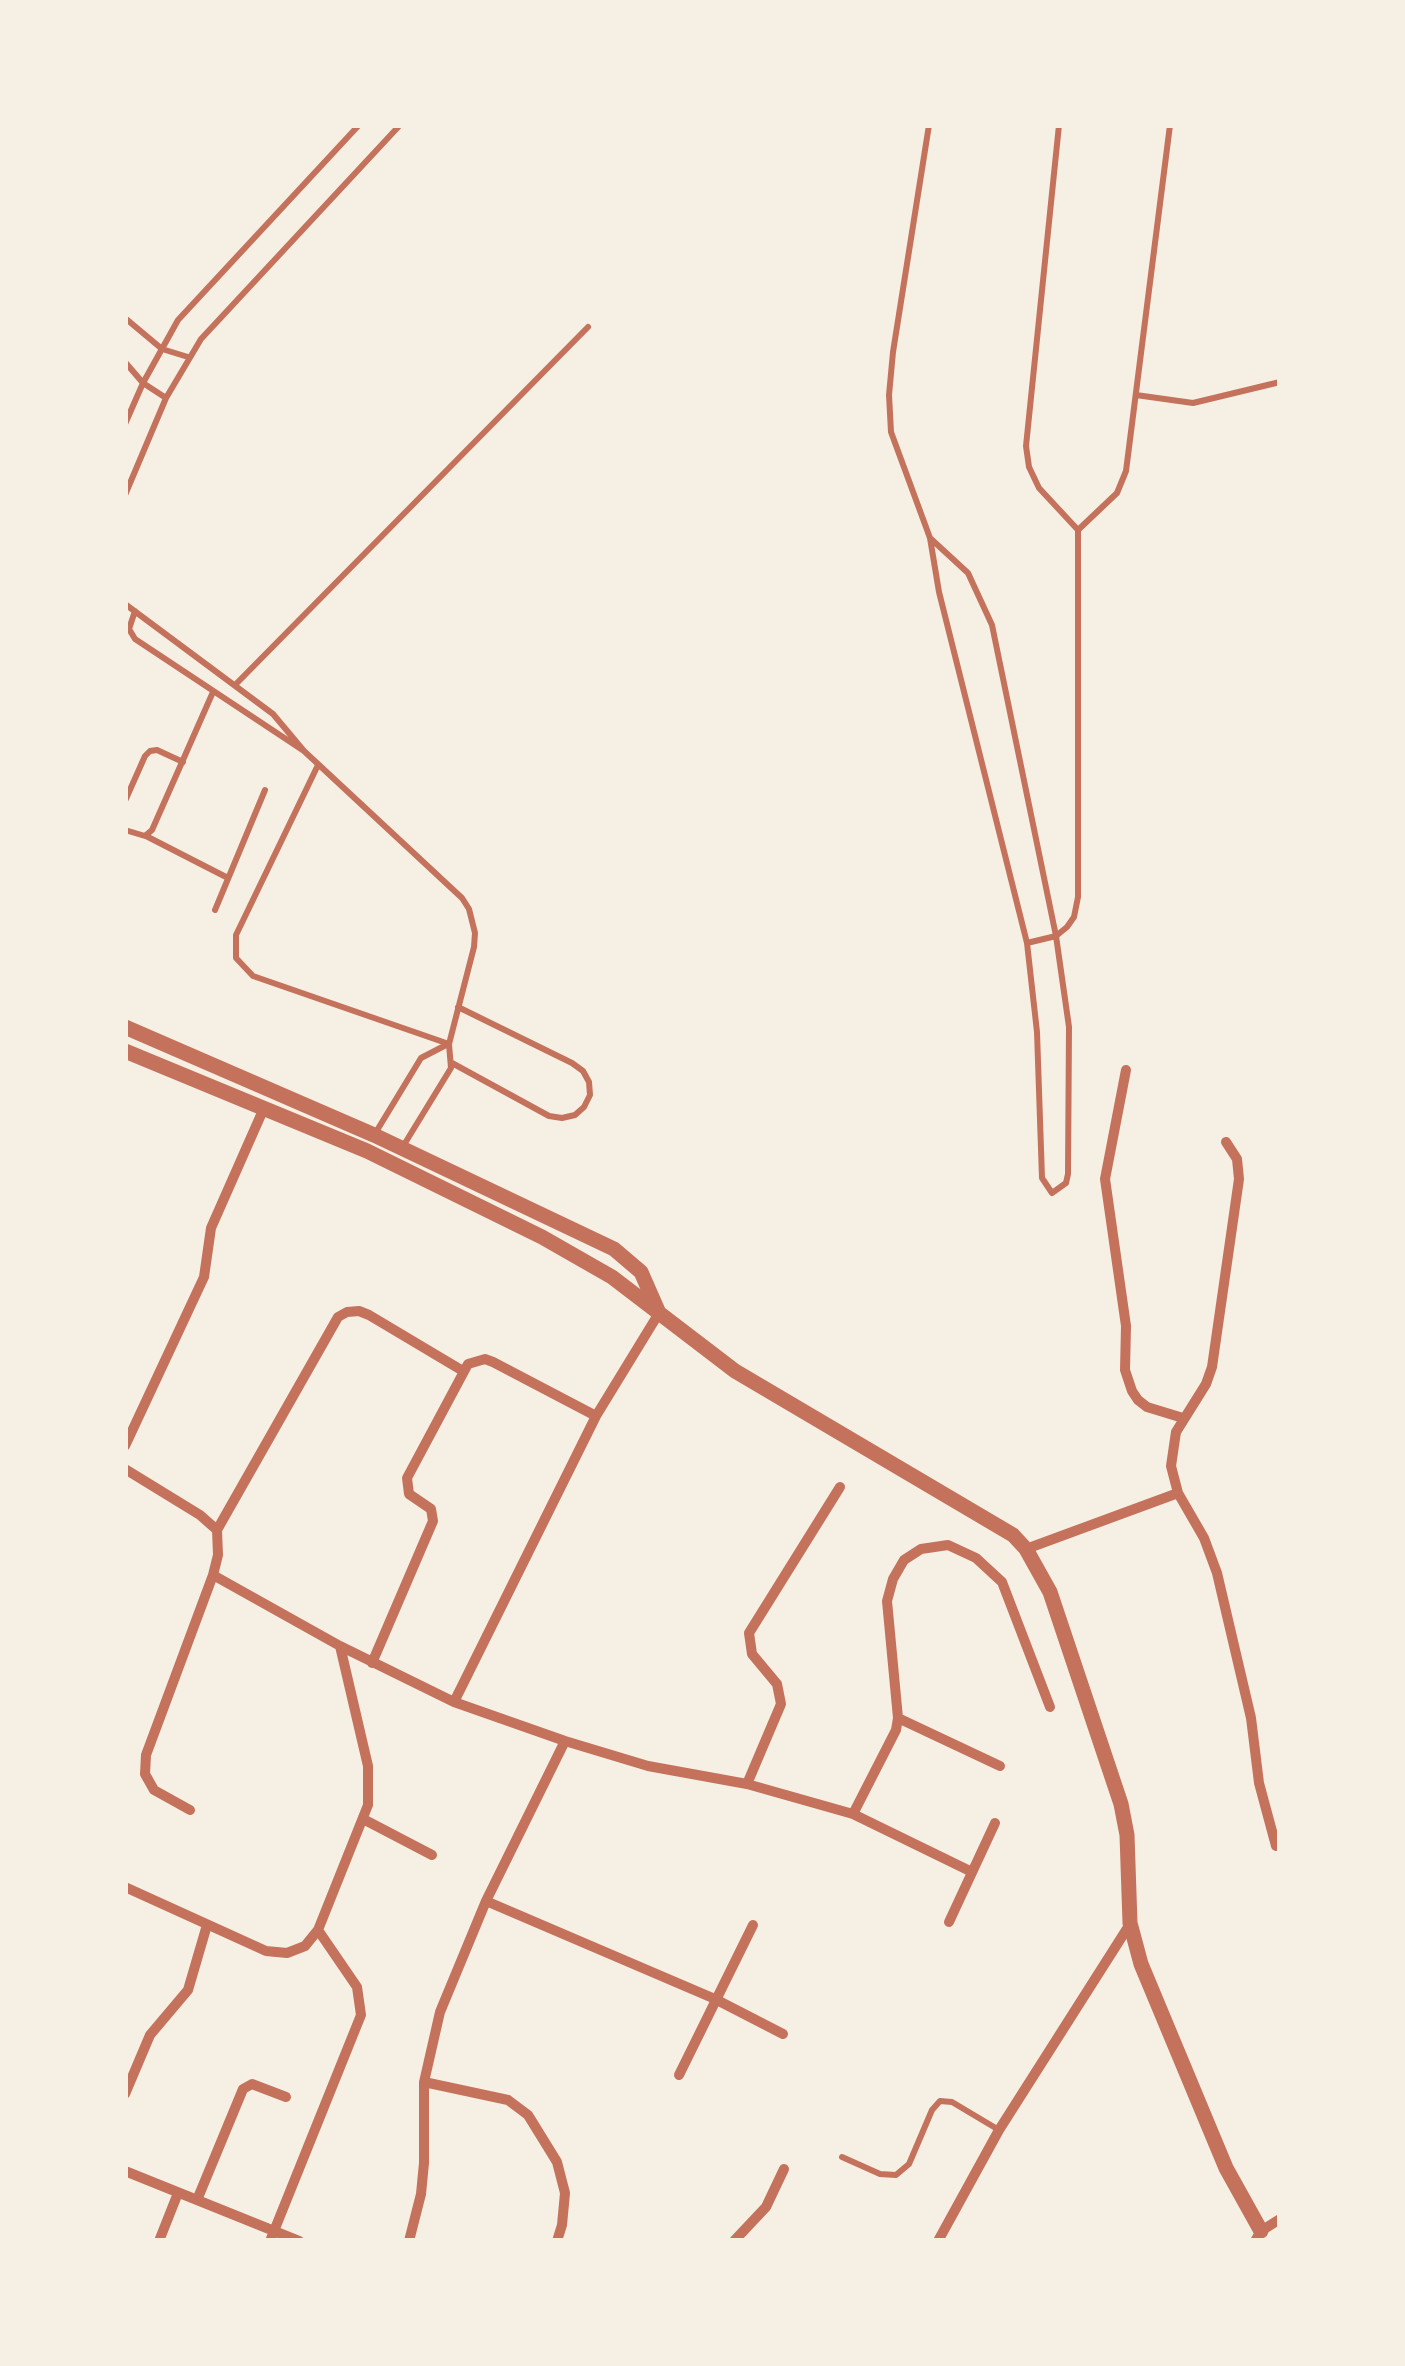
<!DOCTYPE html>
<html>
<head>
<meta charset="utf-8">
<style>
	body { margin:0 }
	#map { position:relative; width:1405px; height:2366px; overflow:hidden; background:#f6efe4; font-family:"Exo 2",sans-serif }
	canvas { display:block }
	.frame { position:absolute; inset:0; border:128px solid #f6efe4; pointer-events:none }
</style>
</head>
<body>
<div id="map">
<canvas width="1405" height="2366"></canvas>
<div class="frame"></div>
</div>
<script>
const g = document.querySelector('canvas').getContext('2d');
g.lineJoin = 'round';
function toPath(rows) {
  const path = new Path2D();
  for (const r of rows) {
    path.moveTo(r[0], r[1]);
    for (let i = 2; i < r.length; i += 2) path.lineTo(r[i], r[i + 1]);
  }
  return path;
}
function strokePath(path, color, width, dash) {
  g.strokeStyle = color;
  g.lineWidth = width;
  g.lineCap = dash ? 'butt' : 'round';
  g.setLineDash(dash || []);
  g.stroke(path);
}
strokePath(toPath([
	[929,125,893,352,889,395,891,432,930,538,939,592,1027,943,1037,1032,1042,1178,1052,1193,1066,1183,1068,1174,1069,1027,1056,936,992,625,968,573,930,538],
	[125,318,162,349,188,357],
	[125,362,143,383,166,398],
	[1136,395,1193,403,1280,382],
	[125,424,143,383,178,320,359,125],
	[125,495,166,398,201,339,400,125],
	[1078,530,1117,493,1126,471,1170,125],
	[125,604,273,714,304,751,462,898,469,909,475,933,474,947,449,1044,451,1068,402,1148],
	[135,611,129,629,135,639,304,751],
	[236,684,588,327],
	[318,765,236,935,236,958,253,976,449,1044],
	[125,801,145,756,150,751,157,750,183,762],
	[125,830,145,836,152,830,213,692],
	[146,836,228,878],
	[215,910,265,790],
	[1027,943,1056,936,1067,927,1074,917,1078,897,1078,530,1039,488,1029,467,1026,446,1059,125],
	[452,1063,549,1116,562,1118,575,1115,584,1107,590,1095,589,1082,583,1071,572,1063,458,1007],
	[376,1132,421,1058,448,1044],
	[842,2157,880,2174,896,2175,909,2164,932,2110,940,2101,952,2102,999,2130]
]), '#c5725c', 6);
strokePath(toPath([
	[1126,1070,1105,1179,1126,1326,1125,1370,1132,1391,1138,1400,1147,1407,1183,1418],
	[1226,1142,1237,1159,1239,1179,1212,1367,1206,1384,1176,1432,1171,1466,1178,1493,1204,1538,1217,1573,1251,1718,1259,1783,1276,1846],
	[125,1446,204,1277,211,1228,264,1108],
	[125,1469,200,1515,217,1530,218,1555,213,1575,146,1755,145,1774,154,1790,190,1810],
	[217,1530,338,1317,347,1312,359,1311,369,1315,463,1371],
	[1026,1549,1178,1493],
	[213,1575,340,1646,454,1702,565,1741,648,1766,747,1784,853,1814,972,1872],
	[372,1663,433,1521,431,1509,409,1494,407,1478,468,1364,485,1359,493,1362,596,1416],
	[454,1702,596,1416,659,1313],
	[898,1718,1000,1766],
	[747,1784,781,1704,777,1684,752,1654,749,1633,840,1487],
	[853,1814,896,1730,898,1718,887,1601,893,1579,904,1560,921,1549,948,1545,976,1558,1002,1582,1050,1707],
	[365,1820,432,1855],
	[125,1887,266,1951,287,1953,305,1946,318,1930,368,1805,368,1766,340,1646],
	[486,1901,715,1999,783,2034],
	[949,1922,995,1823],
	[679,2075,753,1925],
	[424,2082,508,2100,528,2115,557,2162,565,2193,562,2225,557,2241],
	[125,2094,150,2035,188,1990,207,1925],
	[125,2171,299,2241],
	[197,2200,243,2089,252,2084,286,2097],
	[159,2241,178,2193],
	[270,2241,361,2015,357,1987,318,1930],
	[409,2241,421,2194,424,2163,424,2082,440,2012,486,1901,565,1741],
	[734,2241,766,2207,784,2169],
	[938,2241,999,2130,1130,1924],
	[1255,2241,1261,2231,1280,2219]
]), '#c5725c', 10);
strokePath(toPath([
	[125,1027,374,1135,614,1249,641,1272,659,1313],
	[125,1051,367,1151,542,1237,612,1277,735,1371,1013,1535,1026,1549,1050,1592,1121,1804,1127,1835,1130,1923,1141,1964,1226,2168,1261,2231]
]), '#c5725c', 15);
</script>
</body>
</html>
